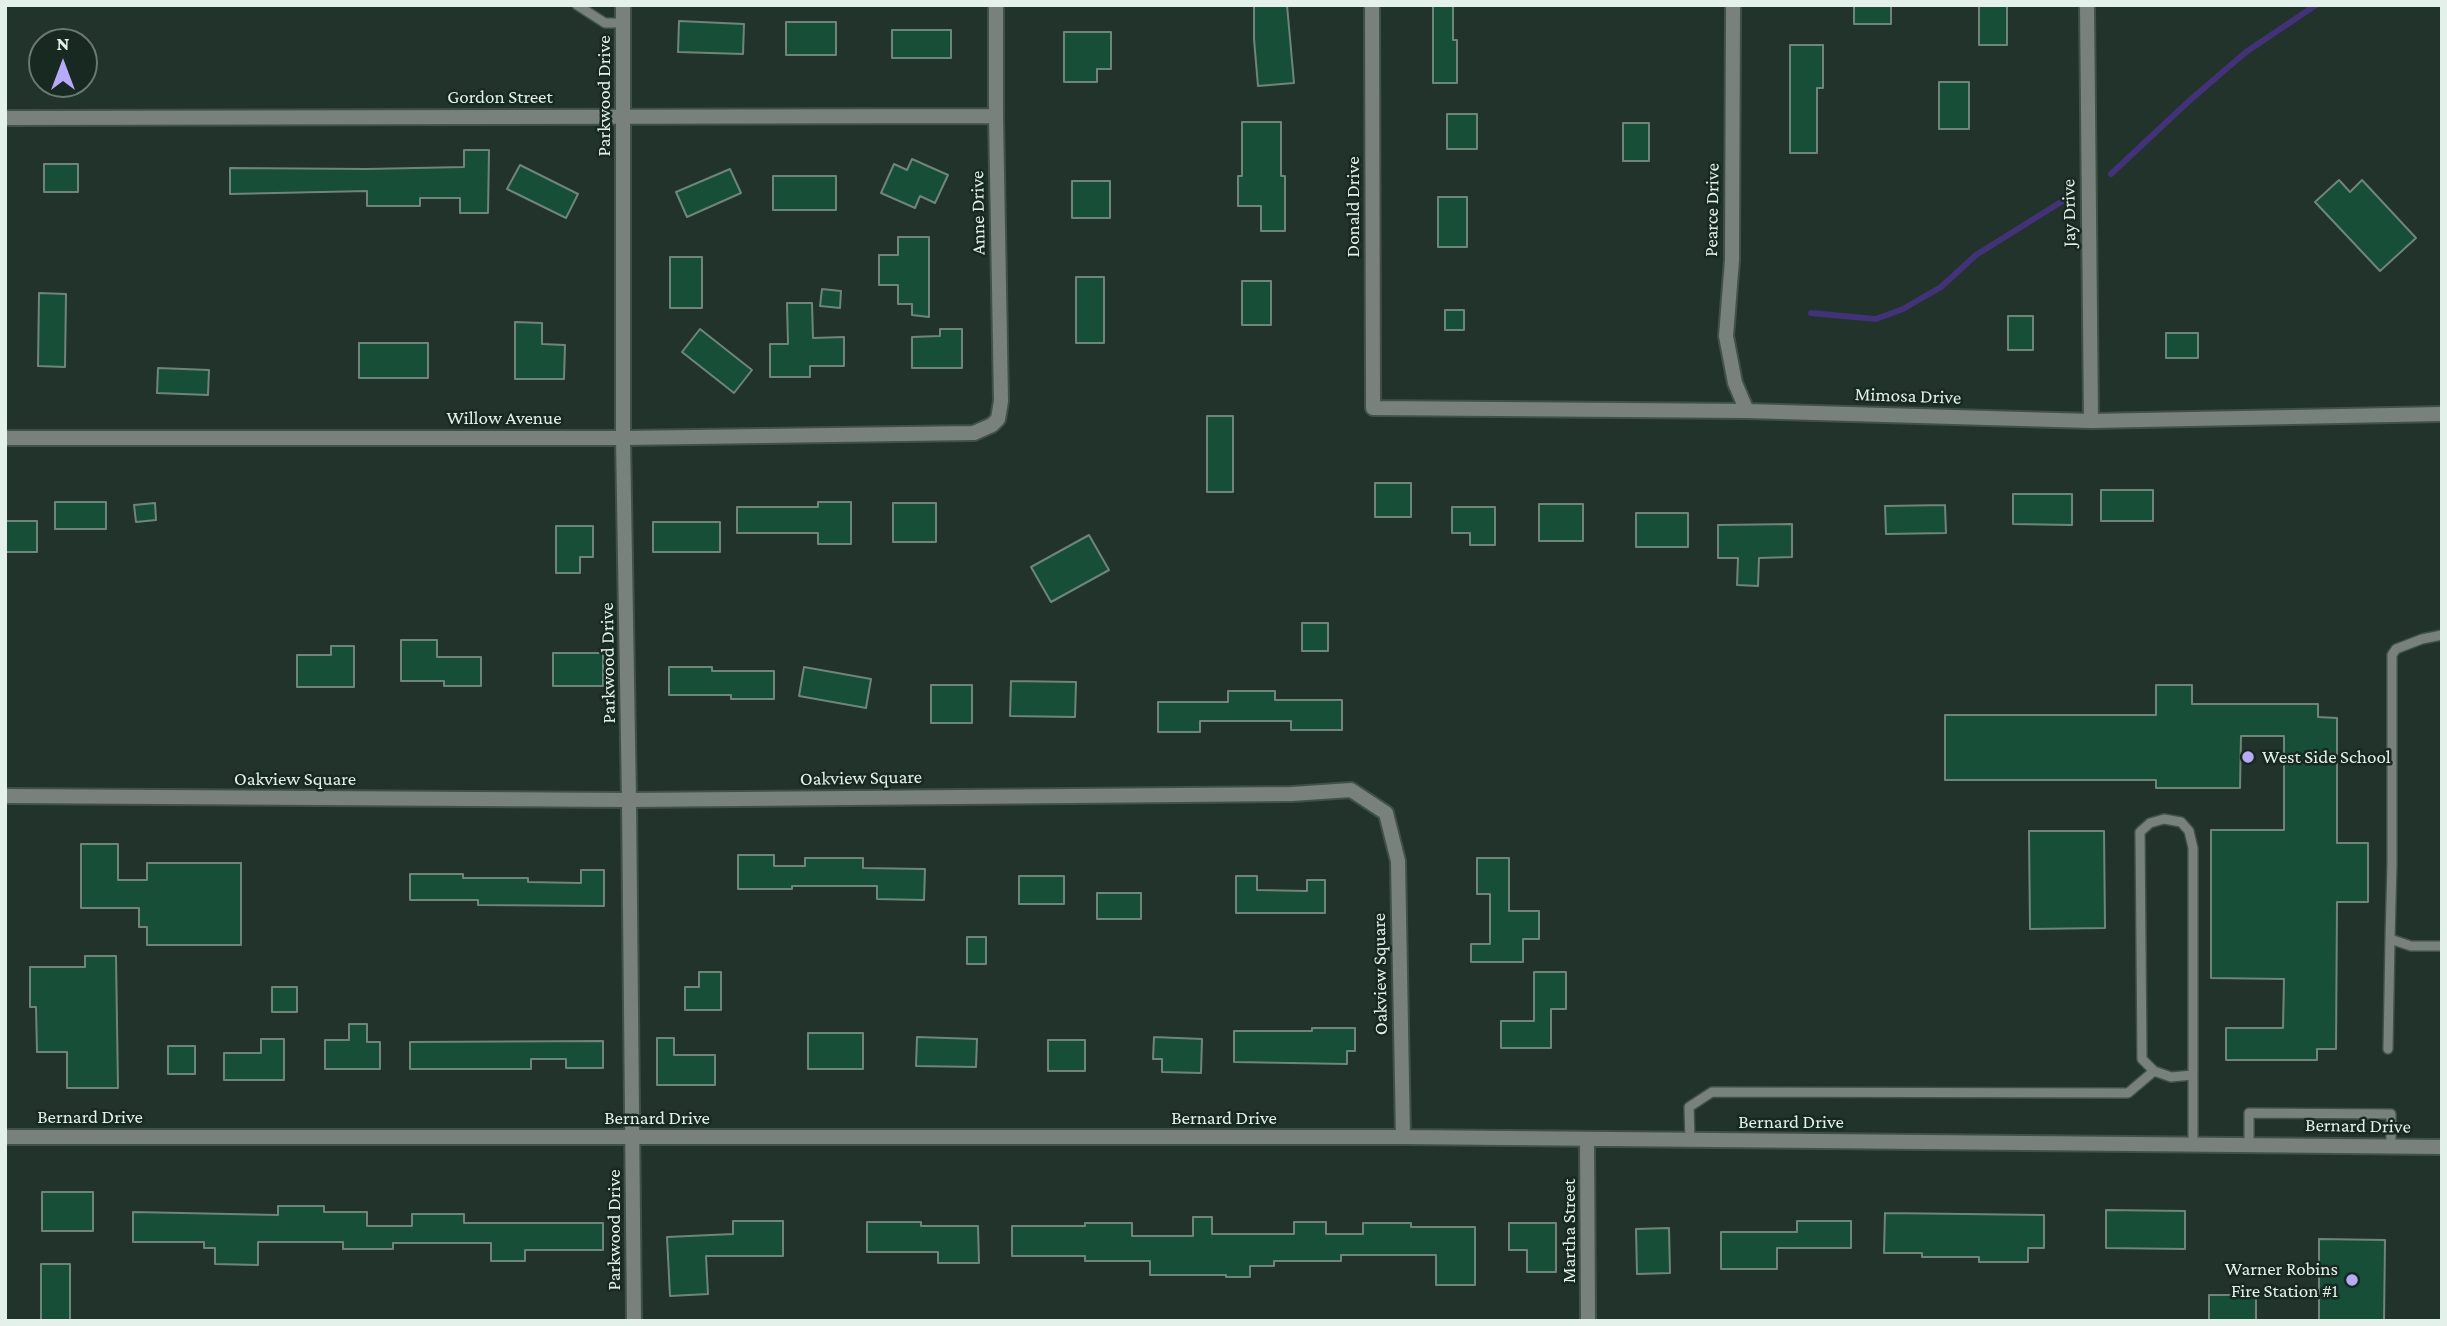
<!DOCTYPE html>
<html>
<head>
<meta charset="utf-8">
<style>
	body { margin:0 }
	#map { position:relative; width:2447px; height:1326px; overflow:hidden; background:#21332a; font-family:"Crimson Pro",serif }
	canvas { display:block }
	.frame { position:absolute; inset:0; border:7px solid #e4f0ea; pointer-events:none }
	.north { position:absolute; left:28px; top:28px; width:70px; height:70px; box-sizing:border-box; background:#172920; border:2px solid #697971; border-radius:50%; rotate:0deg; font-size:19px; font-weight:700; line-height:28px; text-align:center; color:#e4f0ea }
	.north::after { content:''; display:block; margin:auto; width:24px; height:32px; background:#b7abf8; clip-path:polygon(50% 0,100% 100%,50% 72%,0 100%) }
</style>
</head>
<body>
<div id="map">
<canvas width="2447" height="1326"></canvas>
<div class="frame"></div>
<div class="north">N</div>
</div>
<script>
const g = document.querySelector('canvas').getContext('2d');
g.lineJoin = 'round';
function toPath(rows) {
  const path = new Path2D();
  for (const r of rows) {
    path.moveTo(r[0], r[1]);
    for (let i = 2; i < r.length; i += 2) path.lineTo(r[i], r[i + 1]);
  }
  return path;
}
function strokePath(path, color, width, dash) {
  g.strokeStyle = color;
  g.lineWidth = width;
  g.lineCap = dash ? 'butt' : 'round';
  g.setLineDash(dash || []);
  g.stroke(path);
}
function paint(path, color) {
  g.fillStyle = color;
  g.fill(path, 'evenodd');
}
function label(font, color, halo, rows, align = 'center') {
  g.font = font + ' "Crimson Pro",serif';
  g.lineWidth = 5;
  g.setLineDash([]);
  g.textBaseline = 'middle';
  g.strokeStyle = halo;
  g.fillStyle = color;
  for (const [text, x, y, turn = 0] of rows) {
    g.save();
    g.translate(x, y);
    g.rotate((+turn || 0) * Math.PI / 180);
    g.textAlign = isNaN(turn) ? turn : align;
    if (halo) g.strokeText(text, 0, 0);
    g.fillText(text, 0, 0);
    g.restore();
  }
}
strokePath(toPath([
	[2111,174,2189,101,2246,52,2316,5],
	[1811,313,1876,319,1903,309,1941,287,1976,255,2069,197]
]), '#423277', 6);
const building = toPath([
	[1254,5,1287,5,1294,83,1258,86,1254,39,1254,5],
	[1433,5,1453,5,1453,40,1457,40,1457,83,1433,83,1433,5],
	[1854,5,1891,5,1891,24,1854,24,1854,5],
	[1979,6,2007,6,2007,45,1979,45,1979,6],
	[679,21,744,24,743,54,678,52,679,21],
	[786,22,836,22,836,55,786,55,786,22],
	[892,30,951,30,951,58,892,58,892,30],
	[1064,32,1111,32,1111,69,1097,69,1097,82,1064,82,1064,32],
	[1790,45,1823,45,1823,88,1817,88,1817,153,1790,153,1790,45],
	[1939,82,1969,82,1969,129,1939,129,1939,82],
	[1447,114,1477,114,1477,149,1447,149,1447,114],
	[1242,122,1281,122,1281,176,1285,176,1285,231,1261,231,1261,206,1238,206,1238,176,1242,176,1242,122],
	[1623,123,1649,123,1649,161,1623,161,1623,123],
	[464,150,489,150,488,213,460,213,460,198,420,198,420,206,367,206,367,191,230,194,230,168,367,169,464,167,464,150],
	[912,159,948,175,935,203,920,196,915,208,881,193,894,164,907,170,912,159],
	[44,164,78,164,78,192,44,192,44,164],
	[520,165,578,194,566,218,507,189,520,165],
	[730,169,741,193,687,217,676,192,730,169],
	[773,176,836,176,836,210,773,210,773,176],
	[2339,180,2350,192,2362,180,2416,238,2380,271,2315,202,2339,180],
	[1072,181,1110,181,1110,218,1072,218,1072,181],
	[1438,197,1467,197,1467,247,1438,247,1438,197],
	[898,237,929,237,929,317,912,315,912,304,898,304,898,285,879,285,879,255,898,255,898,237],
	[670,257,702,257,702,308,670,308,670,257],
	[1076,277,1104,277,1104,343,1076,343,1076,277],
	[1242,281,1271,281,1271,325,1242,325,1242,281],
	[822,289,841,291,840,308,820,306,822,289],
	[39,293,66,294,65,367,38,366,39,293],
	[787,303,812,303,813,338,844,337,844,366,810,366,810,377,770,377,770,344,788,344,787,303],
	[1445,310,1464,310,1464,330,1445,330,1445,310],
	[2008,316,2033,316,2033,350,2008,350,2008,316],
	[515,322,542,323,542,344,565,345,564,379,515,379,515,322],
	[700,329,752,370,734,393,682,352,700,329],
	[940,329,962,329,962,368,912,368,912,337,940,336,940,329],
	[2166,333,2198,333,2198,358,2166,358,2166,333],
	[359,343,428,343,428,378,359,378,359,343],
	[158,368,209,370,208,395,157,393,158,368],
	[1207,416,1233,416,1233,492,1207,492,1207,416],
	[1375,483,1411,483,1411,517,1375,517,1375,483],
	[2101,490,2153,490,2153,521,2101,521,2101,490],
	[2013,494,2072,494,2072,525,2013,524,2013,494],
	[55,502,106,502,106,529,55,529,55,502],
	[818,502,851,502,851,544,818,544,818,533,737,533,737,507,818,507,818,502],
	[155,503,156,520,136,522,134,505,155,503],
	[893,503,936,503,936,542,893,542,893,503],
	[1539,504,1583,504,1583,541,1539,541,1539,504],
	[1945,505,1946,533,1886,534,1885,506,1945,505],
	[1452,507,1495,507,1495,545,1470,545,1470,533,1452,533,1452,507],
	[1636,513,1688,513,1688,547,1636,547,1636,513],
	[5,521,37,521,37,552,5,552,5,521],
	[653,522,720,522,720,552,653,552,653,522],
	[1792,524,1792,557,1759,558,1758,586,1737,585,1738,558,1718,558,1718,525,1792,524],
	[556,526,593,526,593,557,580,557,580,573,556,573,556,526],
	[1089,535,1109,570,1051,602,1031,567,1089,535],
	[1302,623,1328,623,1328,651,1302,651,1302,623],
	[401,640,437,640,437,657,481,657,481,686,444,686,444,681,401,681,401,640],
	[331,646,354,646,354,687,297,687,297,655,331,655,331,646],
	[553,653,603,653,603,686,553,686,553,653],
	[669,667,712,667,712,671,774,671,774,699,731,699,731,695,669,695,669,667],
	[804,667,871,679,866,708,799,696,804,667],
	[1011,681,1076,682,1075,717,1010,716,1011,681],
	[931,685,972,685,972,723,931,723,931,685],
	[2156,685,2192,685,2192,704,2318,704,2318,717,2337,718,2337,843,2368,843,2368,902,2337,902,2336,1049,2317,1049,2317,1060,2226,1060,2226,1028,2283,1028,2284,979,2211,978,2211,830,2284,830,2284,736,2241,736,2240,788,2156,788,2156,780,1945,780,1945,715,2156,715,2156,685],
	[1228,691,1275,691,1275,700,1342,700,1342,730,1291,730,1291,721,1200,721,1200,732,1158,732,1158,702,1228,702,1228,691],
	[2029,831,2104,831,2105,928,2030,929,2029,831],
	[81,844,118,844,118,880,147,880,147,863,241,863,241,945,147,945,147,927,139,927,139,908,81,908,81,844],
	[738,855,774,855,774,866,805,866,805,858,863,858,863,868,925,869,924,900,877,899,877,886,792,886,792,889,738,889,738,855],
	[1477,858,1509,858,1509,911,1539,911,1539,939,1523,939,1523,962,1471,962,1471,944,1490,944,1490,894,1477,894,1477,858],
	[581,870,604,870,604,906,478,905,478,900,410,900,410,874,463,874,463,878,528,878,528,882,581,883,581,870],
	[1019,876,1064,876,1064,904,1019,904,1019,876],
	[1236,876,1257,876,1257,890,1307,891,1307,880,1325,880,1325,913,1236,913,1236,876],
	[1097,893,1141,893,1141,919,1097,919,1097,893],
	[967,937,986,937,986,964,967,964,967,937],
	[85,956,116,956,118,1088,67,1088,67,1052,37,1052,36,1007,30,1007,30,967,85,967,85,956],
	[699,972,721,972,721,1010,685,1010,685,987,699,987,699,972],
	[1534,972,1566,972,1566,1009,1551,1009,1551,1048,1501,1048,1501,1021,1534,1021,1534,972],
	[272,987,297,987,297,1012,272,1012,272,987],
	[349,1024,367,1024,367,1042,380,1042,380,1069,325,1069,325,1040,349,1040,349,1024],
	[1312,1028,1355,1028,1355,1051,1347,1051,1347,1064,1234,1062,1234,1031,1312,1031,1312,1028],
	[808,1033,863,1033,863,1069,808,1069,808,1033],
	[917,1037,977,1039,976,1067,916,1066,917,1037],
	[1154,1037,1202,1039,1201,1073,1162,1072,1162,1059,1153,1059,1154,1037],
	[657,1038,674,1038,674,1055,715,1055,715,1085,657,1085,657,1038],
	[261,1039,284,1039,284,1080,224,1080,224,1053,261,1053,261,1039],
	[1048,1040,1085,1040,1085,1071,1048,1071,1048,1040],
	[603,1041,603,1068,566,1068,566,1059,531,1059,531,1069,410,1069,410,1042,603,1041],
	[168,1046,195,1046,195,1074,168,1074,168,1046],
	[42,1192,93,1192,93,1231,42,1231,42,1192],
	[278,1206,324,1206,324,1212,367,1212,367,1226,412,1226,412,1214,464,1214,464,1223,603,1223,603,1250,525,1250,525,1261,491,1261,491,1243,393,1243,393,1249,343,1249,343,1242,258,1242,258,1265,215,1264,215,1248,204,1248,204,1242,133,1242,133,1212,278,1215,278,1206],
	[2106,1210,2185,1211,2185,1249,2106,1248,2106,1210],
	[1885,1213,2044,1215,2044,1248,2028,1248,2028,1262,1979,1262,1979,1257,1922,1257,1922,1253,1884,1253,1885,1213],
	[1193,1217,1212,1217,1212,1234,1294,1234,1294,1222,1326,1222,1326,1234,1363,1234,1363,1223,1411,1223,1411,1227,1475,1227,1475,1285,1436,1285,1436,1255,1341,1255,1341,1261,1274,1261,1274,1266,1250,1266,1250,1277,1226,1277,1226,1275,1150,1275,1150,1261,1085,1261,1085,1256,1012,1256,1012,1226,1085,1226,1085,1223,1132,1223,1132,1236,1193,1236,1193,1217],
	[733,1221,783,1221,783,1256,706,1256,708,1294,670,1296,667,1237,733,1234,733,1221],
	[1797,1221,1851,1221,1851,1248,1777,1248,1777,1269,1721,1269,1721,1232,1797,1232,1797,1221],
	[867,1222,921,1222,921,1226,978,1226,979,1263,938,1263,938,1252,867,1252,867,1222],
	[1509,1223,1556,1223,1556,1272,1527,1272,1527,1250,1509,1250,1509,1223],
	[1669,1228,1670,1273,1637,1274,1636,1229,1669,1228],
	[2319,1239,2385,1240,2384,1321,2319,1321,2319,1239],
	[41,1264,70,1264,70,1321,41,1321,41,1264],
	[2209,1295,2256,1295,2256,1321,2209,1321,2209,1295]
]);
paint(building, '#174e38');
strokePath(building, '#70857a', 2);
const service = toPath([
	[577,5,605,23,623,23],
	[2442,635,2422,639,2396,649,2392,655,2392,864,2390,939,2411,946,2442,946],
	[2388,1049,2390,939],
	[2193,1075,2171,1077,2154,1071,2142,1059,2140,832,2150,823,2164,819,2181,822,2189,831,2193,848,2193,1144],
	[1690,1141,1689,1107,1712,1092,2128,1093,2154,1071],
	[2249,1144,2249,1113,2391,1114,2391,1146]
]);
const minor = toPath([
	[1372,5,1373,408,1747,411,2091,421,2442,414],
	[1733,5,1732,260,1726,336,1735,383,1747,411],
	[2087,5,2091,421],
	[5,118,996,116],
	[5,438,623,438,974,433,992,425,998,419,1001,401,996,116,996,5],
	[5,796,629,800,1292,794,1351,790,1386,813,1398,861,1403,1137],
	[5,1137,1403,1137,2442,1147],
	[1587,1140,1588,1321]
]);
const tertiary = toPath([
	[623,5,623,438,629,800,634,1321]
]);
strokePath(service, '#405149', 12);
strokePath(minor, '#405149', 18);
strokePath(tertiary, '#405149', 18);
strokePath(service, '#78817c', 9);
strokePath(minor, '#78817c', 14);
strokePath(tertiary, '#78817c', 14);
for (const [x, y, r, color] of [
	[2248,757,7,"#b7abf8"],
	[2352,1280,7,"#b7abf8"]
]) {
  const dot = new Path2D();
  dot.arc(x, y, r, 0, 2 * Math.PI);
  g.fillStyle = color;
  g.fill(dot);
  strokePath(dot, '#172920', 2.5);
}
label('19px', '#e4f0ea', '#172920', [
	["Parkwood Drive",604,96,-90],
	["Gordon Street",500,97],
	["Donald Drive",1353,207,-90],
	["Pearce Drive",1712,210,-89],
	["Anne Drive",978,213,-91],
	["Jay Drive",2069,213,-91],
	["Mimosa Drive",1908,396,2],
	["Willow Avenue",504,418],
	["Parkwood Drive",608,663,-91],
	["Oakview Square",861,778,-1],
	["Oakview Square",295,779],
	["Oakview Square",1380,974,-91],
	["Bernard Drive",90,1117],
	["Bernard Drive",657,1118],
	["Bernard Drive",1224,1118],
	["Bernard Drive",1791,1122],
	["Bernard Drive",2358,1126,1],
	["Parkwood Drive",614,1230,-90],
	["Martha Street",1569,1231,-90]
]);
label('19px', '#e4f0ea', '#172920', [
	["West Side School",2262,757],
	["Warner Robins",2338,1269,"right"],
	["Fire Station #1",2338,1291,"right"]
], 'left');
</script>
</body>
</html>
